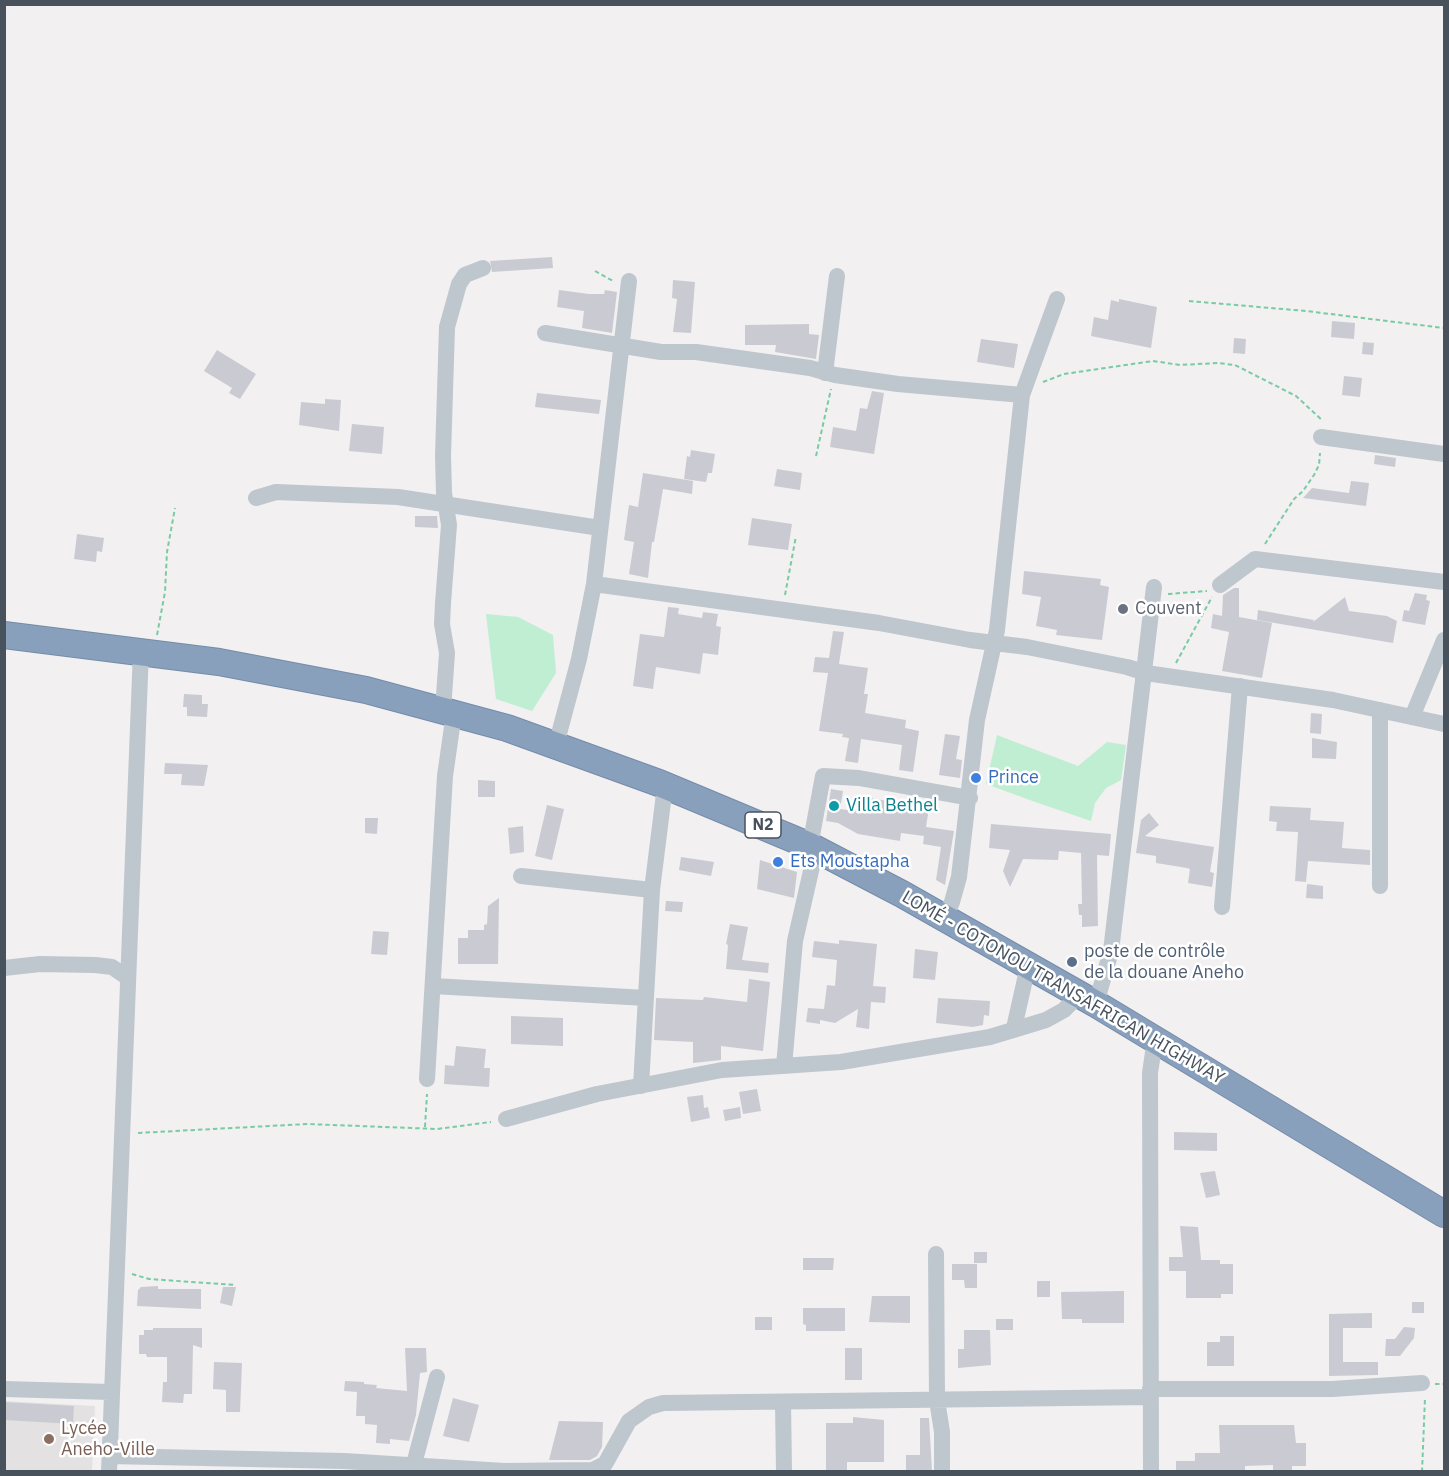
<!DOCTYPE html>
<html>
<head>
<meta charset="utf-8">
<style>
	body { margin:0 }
	#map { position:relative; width:1449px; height:1476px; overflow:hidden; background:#f2f0f0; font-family:"IBM Plex Sans",sans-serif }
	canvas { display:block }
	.frame { position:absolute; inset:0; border:6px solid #48525d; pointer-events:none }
</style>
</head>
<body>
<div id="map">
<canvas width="1449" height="1476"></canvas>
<div class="frame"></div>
</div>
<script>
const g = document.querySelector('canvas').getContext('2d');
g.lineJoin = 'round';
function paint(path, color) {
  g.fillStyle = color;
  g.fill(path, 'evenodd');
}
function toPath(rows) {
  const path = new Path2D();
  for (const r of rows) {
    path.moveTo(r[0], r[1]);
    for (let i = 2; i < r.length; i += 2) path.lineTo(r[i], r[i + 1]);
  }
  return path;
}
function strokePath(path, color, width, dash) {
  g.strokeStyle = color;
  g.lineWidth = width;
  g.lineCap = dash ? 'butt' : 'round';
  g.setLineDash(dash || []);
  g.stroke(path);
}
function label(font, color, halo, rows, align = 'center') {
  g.font = font + ' "IBM Plex Sans",sans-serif';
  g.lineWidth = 5;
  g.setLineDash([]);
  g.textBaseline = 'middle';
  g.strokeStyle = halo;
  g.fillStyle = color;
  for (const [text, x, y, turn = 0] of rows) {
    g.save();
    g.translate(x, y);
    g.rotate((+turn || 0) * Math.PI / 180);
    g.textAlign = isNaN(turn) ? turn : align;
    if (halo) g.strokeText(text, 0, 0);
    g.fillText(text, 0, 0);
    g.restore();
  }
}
paint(toPath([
	[4,1401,95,1406,92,1471,5,1471]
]), '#e3e1e2');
paint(toPath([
	[486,614,518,617,553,635,556,673,532,711,496,699],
	[997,735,1078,766,1107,742,1126,745,1121,780,1106,788,1095,803,1091,821,1038,803,986,784]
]), '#bfeed3');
paint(toPath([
	[552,257,553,268,492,272,490,261],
	[673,280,695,282,691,333,673,332,677,299,672,298],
	[559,290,589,294,604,294,605,290,617,292,612,333,582,328,584,311,557,307],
	[1119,299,1157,307,1151,348,1091,336,1094,317,1108,320,1111,300,1119,302],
	[1332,321,1355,323,1354,339,1331,337],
	[809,324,809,334,819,335,816,359,775,352,776,345,745,345,745,325],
	[1234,338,1246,339,1245,354,1233,353],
	[981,339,1018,344,1014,368,977,362],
	[1363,342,1374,343,1373,355,1362,354],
	[217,350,256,374,240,399,229,393,232,388,204,371],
	[1344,376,1362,378,1360,397,1342,395],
	[872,391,884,393,874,454,830,447,833,427,856,431,860,408,867,409],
	[537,393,601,400,599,414,535,407],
	[325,399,341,400,339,431,299,425,301,402,325,404],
	[352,424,384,427,382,454,349,451],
	[691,450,715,454,712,473,708,473,706,482,684,479,687,456,690,457],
	[1375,455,1396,458,1395,467,1374,464],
	[777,469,802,473,800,490,774,486],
	[643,473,693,481,692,494,663,489,654,542,652,542,648,578,629,574,634,542,624,540,629,505,638,507],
	[1351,481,1369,483,1366,506,1303,498,1312,488,1349,493],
	[415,516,437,516,438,528,415,527],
	[752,518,792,524,788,550,748,545],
	[77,534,104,538,102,552,97,551,96,562,74,559],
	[1024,571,1101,579,1100,585,1109,587,1102,640,1056,635,1057,630,1036,626,1041,597,1022,594],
	[1234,588,1239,588,1239,617,1272,623,1262,678,1222,671,1229,632,1211,628,1213,614,1222,616,1223,595],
	[1415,593,1427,595,1426,600,1430,601,1425,625,1402,621,1404,610,1409,611],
	[1345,597,1349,611,1387,616,1397,621,1393,643,1257,620,1258,610,1314,620,1313,622],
	[668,607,679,608,678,614,702,618,703,612,718,614,716,626,721,627,718,655,703,653,700,674,656,667,653,689,633,686,640,634,664,637],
	[833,631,844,632,839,664,868,668,864,694,868,694,865,713,906,720,905,728,919,731,913,772,899,770,902,745,861,739,858,763,845,761,849,738,842,737,843,734,819,731,828,673,813,672,815,657,829,658],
	[184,694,202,695,202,704,208,704,207,717,187,716,187,707,183,707],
	[1311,713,1322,714,1321,734,1310,733],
	[945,734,960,736,956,759,962,760,960,778,939,775],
	[1312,738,1337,742,1336,759,1312,758],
	[165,763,208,765,204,786,181,785,182,774,164,774],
	[478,780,495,781,495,797,478,797],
	[831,789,843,791,840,809,862,812,864,797,929,808,926,827,954,831,945,885,936,880,941,847,923,844,924,836,901,833,900,841,858,834,838,823,826,821],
	[547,805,564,809,552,860,535,856],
	[1270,806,1311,808,1310,820,1344,822,1342,848,1370,850,1370,865,1308,861,1306,882,1295,881,1298,832,1276,831,1277,822,1269,821],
	[1149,813,1159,825,1145,836,1214,847,1210,872,1214,873,1212,887,1188,883,1190,869,1187,868,1156,863,1156,856,1136,853,1141,820],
	[365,818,378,818,377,834,365,833],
	[991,824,1111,834,1109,856,1097,855,1098,926,1082,927,1082,915,1079,915,1078,904,1082,904,1081,853,1059,851,1058,860,1023,859,1010,887,1003,871,1010,850,989,848],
	[523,826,524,852,510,854,508,828],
	[681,857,714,862,711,876,679,870],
	[760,860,797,872,794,898,757,889],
	[1307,884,1323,886,1323,899,1306,898],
	[499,898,498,964,458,964,458,938,468,938,468,930,484,930,484,925,487,924,488,906],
	[666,901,683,902,682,912,665,911],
	[730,924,748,927,742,960,769,963,768,973,726,969,728,945,726,944],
	[373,931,389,932,387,955,371,954],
	[839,940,877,944,873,986,886,987,885,1003,871,1002,869,1029,856,1027,858,1009,835,1023,820,1020,820,1024,806,1022,808,1008,824,1009,827,985,835,986,837,960,812,957,814,941,839,944],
	[915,949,938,952,935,980,913,978],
	[749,979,770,982,763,1051,721,1046,721,1060,693,1063,693,1042,654,1040,656,998,703,1000,704,997,747,1002],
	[938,998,990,1001,989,1016,984,1015,983,1025,973,1027,936,1023],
	[511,1016,563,1018,563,1046,511,1044],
	[456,1046,486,1049,484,1068,490,1068,489,1087,444,1084,445,1065,454,1066],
	[757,1089,761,1111,743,1114,739,1092],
	[703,1095,704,1108,708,1107,710,1118,691,1122,687,1097],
	[740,1107,741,1118,725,1121,723,1110],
	[1174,1132,1217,1133,1217,1151,1174,1150],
	[1215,1171,1220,1195,1206,1198,1200,1173],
	[1180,1226,1198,1227,1201,1260,1220,1260,1220,1264,1233,1264,1233,1294,1221,1294,1221,1298,1186,1298,1186,1271,1169,1271,1169,1257,1183,1257],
	[974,1252,987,1252,987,1263,974,1263],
	[803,1258,834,1258,833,1270,803,1270],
	[952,1264,977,1264,977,1288,965,1288,964,1280,952,1280],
	[1037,1281,1050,1281,1050,1297,1037,1297],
	[158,1286,158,1289,201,1289,201,1309,137,1306,138,1290,141,1287],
	[223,1287,236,1287,232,1306,220,1303],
	[1124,1291,1124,1323,1082,1323,1082,1319,1062,1319,1061,1292],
	[872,1296,910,1296,910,1323,869,1322],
	[1412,1302,1424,1302,1424,1313,1412,1313],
	[803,1308,845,1308,845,1331,806,1331,806,1325,803,1324],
	[1372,1313,1372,1328,1343,1328,1343,1362,1378,1362,1378,1375,1329,1376,1329,1314],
	[755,1317,772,1317,772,1330,755,1330],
	[996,1319,1013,1319,1013,1330,996,1330],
	[1404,1327,1415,1328,1414,1338,1400,1356,1385,1356,1386,1339,1395,1339],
	[153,1328,202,1328,202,1348,193,1345,192,1394,184,1394,183,1403,162,1402,163,1382,167,1382,167,1357,147,1357,146,1354,139,1354,139,1335,144,1335,144,1330,153,1330],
	[964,1330,990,1330,991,1365,958,1368,958,1349,964,1349],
	[1220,1336,1234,1336,1234,1366,1207,1366,1207,1342,1220,1342],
	[405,1348,426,1348,427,1372,420,1373,416,1415,409,1441,390,1439,390,1444,376,1443,377,1425,365,1424,365,1416,356,1416,357,1392,344,1391,345,1381,364,1382,364,1384,377,1385,376,1388,407,1391],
	[845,1348,862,1348,862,1380,845,1380],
	[214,1362,242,1363,240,1412,226,1412,226,1390,213,1389],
	[453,1398,479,1405,469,1442,443,1436],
	[4,1402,74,1406,73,1424,4,1420],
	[853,1417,884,1420,884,1462,847,1462,847,1472,826,1472,826,1423,853,1423],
	[920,1418,929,1418,932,1471,906,1471,906,1455,920,1455],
	[559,1421,603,1422,602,1447,597,1456,590,1460,549,1460],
	[1219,1425,1294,1425,1296,1443,1306,1443,1306,1466,1292,1466,1292,1472,1273,1472,1273,1465,1245,1466,1245,1472,1176,1472,1176,1461,1195,1461,1195,1453,1220,1453]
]), '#cacbd2');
const highway = toPath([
	[4,635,219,662,366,690,507,728,659,783,810,846,902,894,1096,1004,1444,1214]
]);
strokePath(highway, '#748ba9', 28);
strokePath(toPath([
	[595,271,613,281],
	[1189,301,1306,311,1444,328],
	[1043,382,1064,374,1153,361,1180,365,1218,363,1235,365,1296,396,1323,421],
	[816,456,831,389],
	[1265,544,1294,499,1303,491,1314,475,1319,465,1320,453],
	[1168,594,1207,591],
	[785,595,796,536],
	[157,635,165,592,167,552,175,508],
	[1176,663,1212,597],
	[425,1127,427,1094],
	[138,1133,307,1124,437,1129,491,1122],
	[132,1274,149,1279,236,1285],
	[1435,1384,1444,1384],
	[1422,1472,1425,1398]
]), '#78cba5', 2, [4.5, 3]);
strokePath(toPath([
	[545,333,661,352,696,352,810,368,835,375,898,384,1022,395],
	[825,373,837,276],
	[1321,437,1444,454],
	[256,498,276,492,398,497,600,528],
	[594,584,879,623,970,640,1027,647,1127,667,1146,673,1333,700,1444,724],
	[1220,585,1255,559,1444,582],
	[443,710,447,653,442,624,443,603,449,525,444,493,443,456,447,327,459,284,465,275,483,268],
	[1412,717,1444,640],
	[556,745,579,659,594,584,629,281],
	[810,846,823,776,859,778,970,798],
	[521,876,652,890],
	[1380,886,1380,710],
	[1222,907,1240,686],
	[945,917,952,902,959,877,977,720,997,630,1022,395,1057,299],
	[4,968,40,964,95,965,112,967,128,978],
	[433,986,646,998],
	[1096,1004,1111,951,1154,587],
	[1014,1028,1028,966],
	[784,1066,795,941,816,849],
	[427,1079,445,776,454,713],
	[641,1086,652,890,665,786],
	[506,1119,597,1094,722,1070,841,1062,990,1037,1046,1020,1064,1010,1079,995],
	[936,1254,937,1400,942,1432,942,1472],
	[4,1389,111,1392],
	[1150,1389,1332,1389,1422,1383],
	[783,1402,784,1472],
	[109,1456,344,1461,504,1471,593,1470,605,1464,629,1421,649,1407,663,1403,1150,1397],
	[414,1464,437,1377],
	[109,1472,141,650],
	[1151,1472,1150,1073,1155,1039]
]), '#bec6ce', 16);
strokePath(highway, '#89a0bd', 26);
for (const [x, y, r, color] of [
	[1123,609,6,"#6b7280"],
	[976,778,6,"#3f7fe0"],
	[834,806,6,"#0f9aa8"],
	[778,862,6,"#3f7fe0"],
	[1072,962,6,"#5c6f8a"],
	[49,1439,6,"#8d6e63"]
]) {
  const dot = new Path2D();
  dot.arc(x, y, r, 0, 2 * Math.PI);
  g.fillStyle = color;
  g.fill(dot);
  strokePath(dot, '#fff', 2);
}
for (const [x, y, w] of [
	[763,825,36]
]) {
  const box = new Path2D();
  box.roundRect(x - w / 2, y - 13, w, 26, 4.5);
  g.fillStyle = '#fff';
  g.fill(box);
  strokePath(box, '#48525d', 1.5);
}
label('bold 16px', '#48525d', null, [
	["N2",763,825]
]);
label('18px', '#5b616d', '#fff', [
	["Couvent",1135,609]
], 'left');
label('18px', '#366cbe', '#fff', [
	["Prince",988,778],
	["Ets Moustapha",790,862]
], 'left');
label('18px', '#0d838f', '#fff', [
	["Villa Bethel",846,806]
], 'left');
label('18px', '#4e5e75', '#fff', [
	["poste de contrôle",1084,952],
	["de la douane Aneho",1084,973]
], 'left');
label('18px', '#48525d', '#fff', [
	["LOMÉ - COTONOU TRANSAFRICAN HIGHWAY",1063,988,30]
]);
label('18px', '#785e54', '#fff', [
	["Lycée",61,1429],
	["Aneho-Ville",61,1450]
], 'left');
</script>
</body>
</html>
